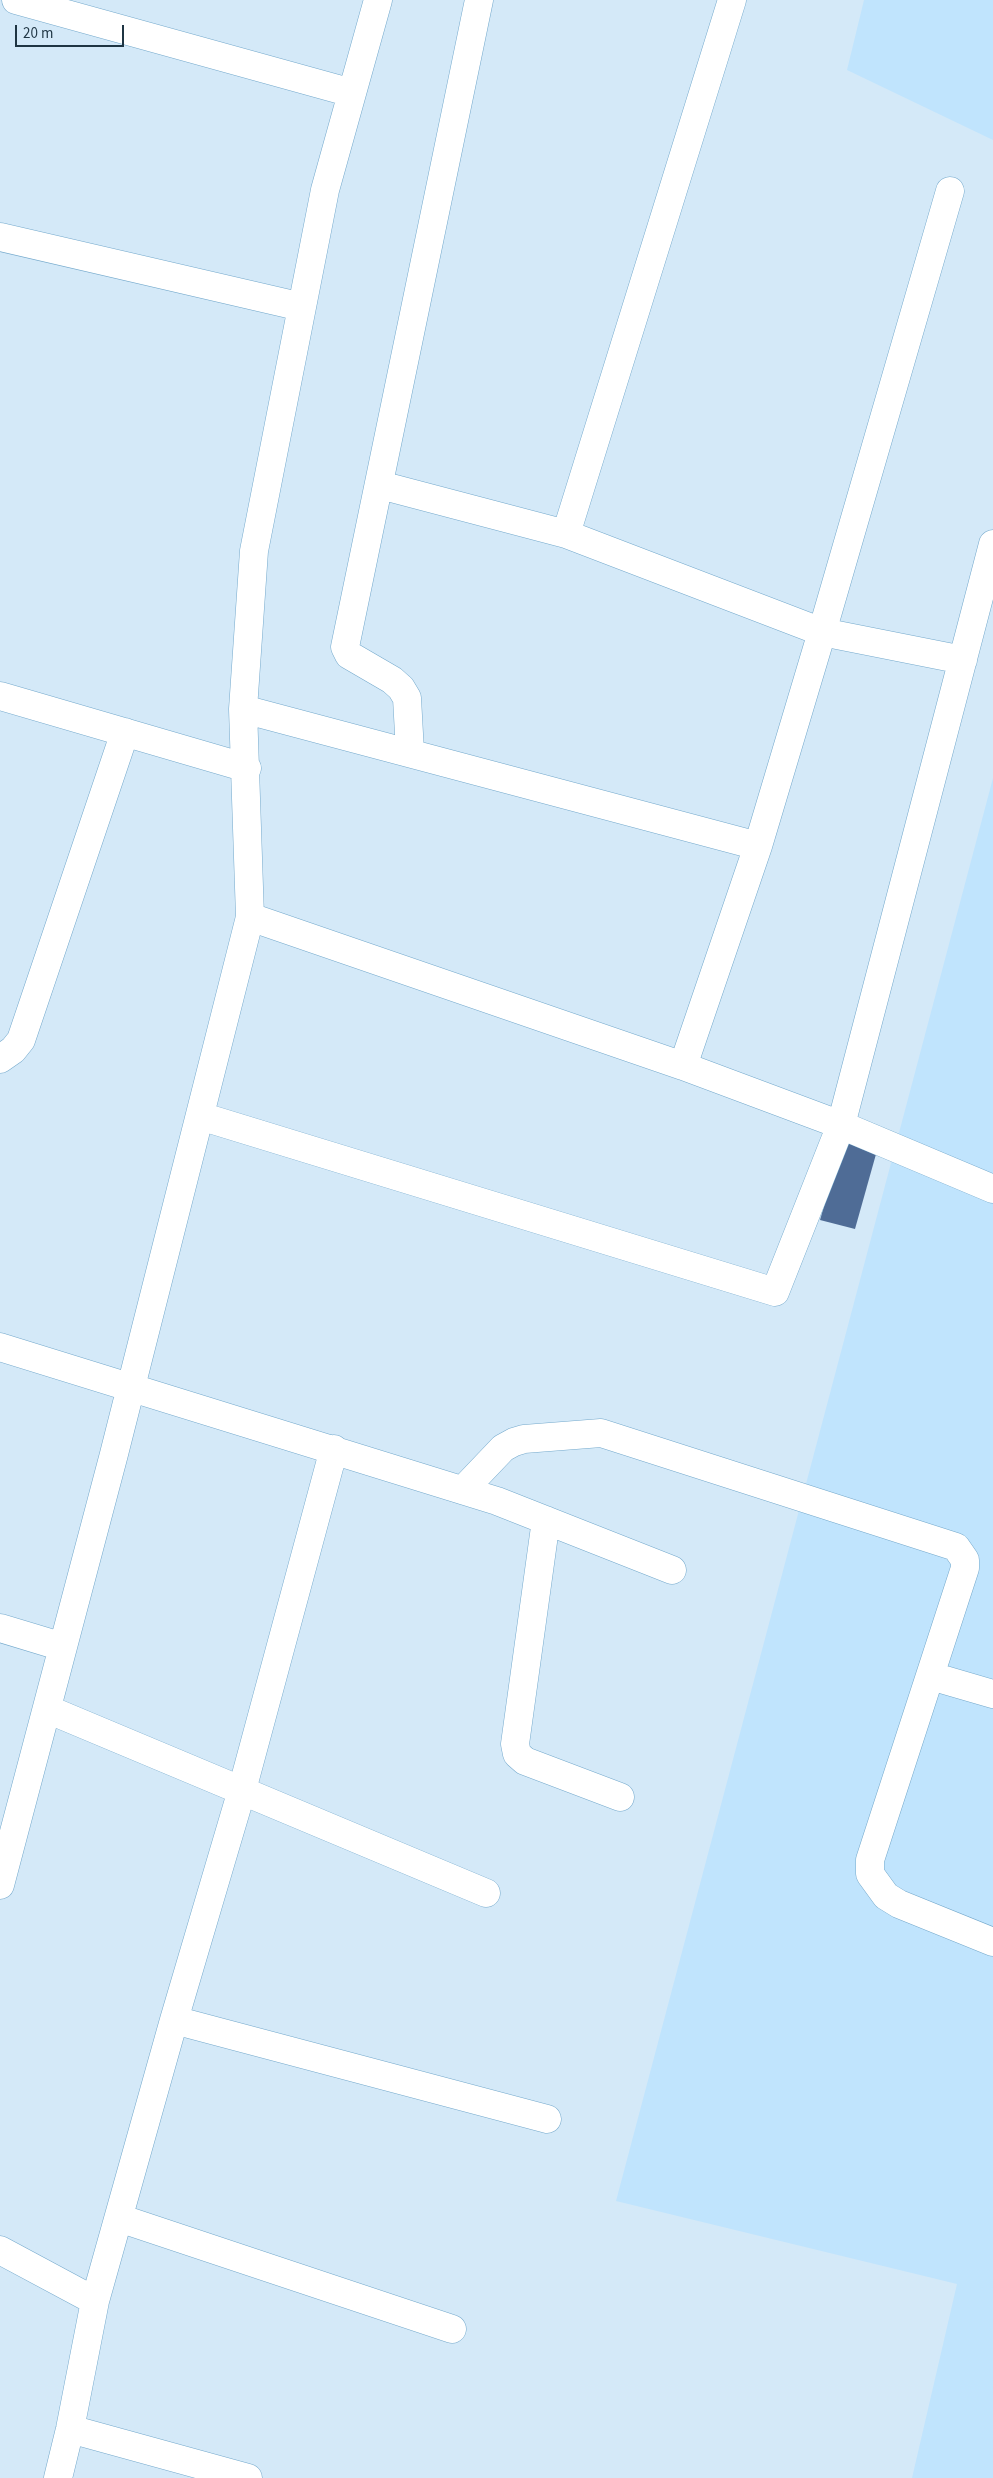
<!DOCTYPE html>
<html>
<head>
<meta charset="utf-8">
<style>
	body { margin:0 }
	#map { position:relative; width:993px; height:2478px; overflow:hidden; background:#d4e9f8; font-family:"Source Sans 3",sans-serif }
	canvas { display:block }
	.scale { position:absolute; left:15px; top:25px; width:109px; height:22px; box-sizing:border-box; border:2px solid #1f3543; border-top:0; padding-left:6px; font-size:15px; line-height:18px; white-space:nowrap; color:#1f3543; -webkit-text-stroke:4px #d4e9f8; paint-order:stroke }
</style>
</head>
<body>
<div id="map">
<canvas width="993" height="2478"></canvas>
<div class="scale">20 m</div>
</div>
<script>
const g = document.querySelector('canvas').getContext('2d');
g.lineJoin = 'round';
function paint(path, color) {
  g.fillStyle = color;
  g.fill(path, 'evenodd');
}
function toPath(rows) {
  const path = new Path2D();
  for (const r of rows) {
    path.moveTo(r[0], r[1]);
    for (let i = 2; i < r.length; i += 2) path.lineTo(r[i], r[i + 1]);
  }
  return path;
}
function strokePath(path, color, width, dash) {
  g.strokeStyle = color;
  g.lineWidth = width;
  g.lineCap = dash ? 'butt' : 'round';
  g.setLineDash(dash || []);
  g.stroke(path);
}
paint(toPath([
	[864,0,993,0,993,140,847,70],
	[993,778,993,2478,912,2478,957,2284,616,2201]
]), '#c0e4fd');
paint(toPath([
	[844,1137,878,1147,855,1229,820,1220]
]), '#4f6c96');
const minor = toPath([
	[16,0,352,93],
	[0,237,302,307],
	[380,485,566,534,822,632,963,660],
	[566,534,732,0],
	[0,696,247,768],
	[243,709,758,846],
	[410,752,407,698,401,688,392,680,349,655,345,647,479,0],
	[250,917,683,1066,841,1125,993,1189],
	[0,1059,13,1050,21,1040,125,732],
	[683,1066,758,846,822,632,950,191],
	[200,1116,775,1292,841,1125,993,544],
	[0,1347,497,1501,672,1570],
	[463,1490,503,1448,514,1442,524,1439,601,1433,956,1547,965,1560,965,1568,870,1860,870,1874,886,1896,899,1904,993,1942],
	[546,1520,515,1744,517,1754,525,1761,620,1797],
	[0,1628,63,1647],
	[931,1676,993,1694],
	[47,1709,486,1893],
	[0,1885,114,1454,250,917,243,709,254,551,325,190,378,0],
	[174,2020,547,2119],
	[119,2218,452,2329],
	[0,2250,95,2301],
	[70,2429,248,2478],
	[58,2478,70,2429,95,2301,174,2020,242,1790,334,1449]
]);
strokePath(minor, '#74a9cc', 29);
strokePath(minor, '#fff', 28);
</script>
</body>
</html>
